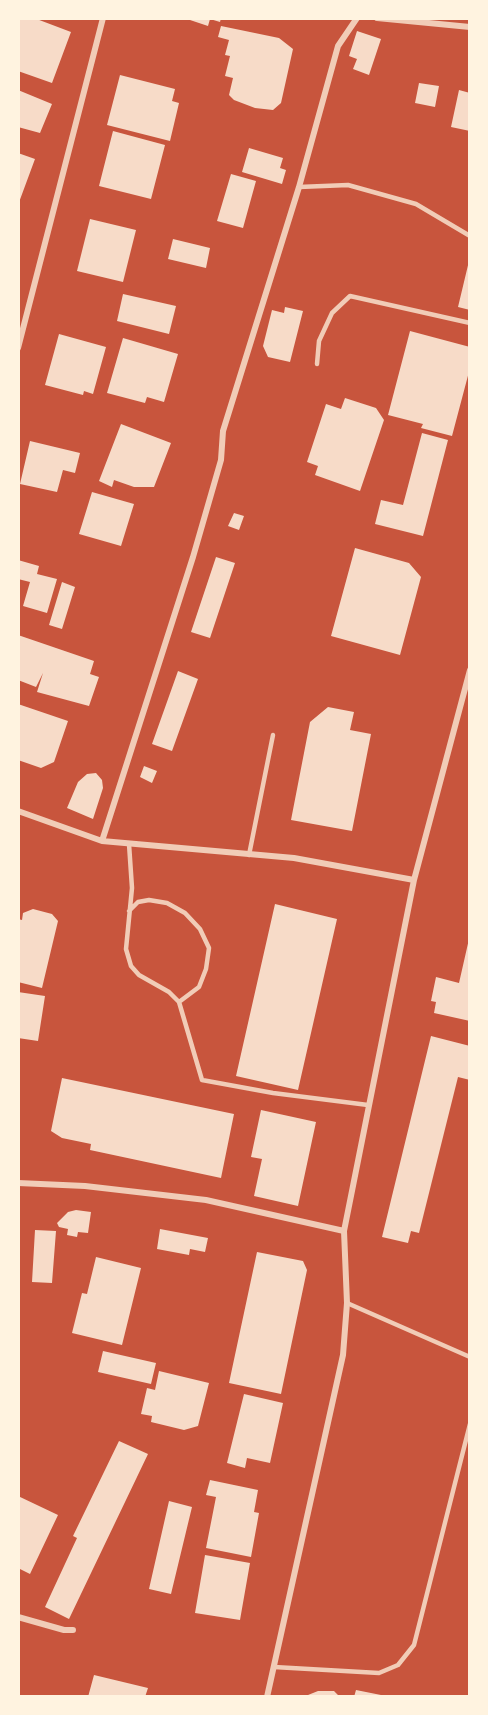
<!DOCTYPE html>
<html>
<head>
<meta charset="utf-8">
<style>
	body { margin:0 }
	#map { position:relative; width:488px; height:1715px; overflow:hidden; background:#c8553d; font-family:"Alegreya Sans",sans-serif }
	canvas { display:block }
	.frame { position:absolute; inset:0; border:20px solid #fff3e0; pointer-events:none }
</style>
</head>
<body>
<div id="map">
<canvas width="488" height="1715"></canvas>
<div class="frame"></div>
</div>
<script>
const g = document.querySelector('canvas').getContext('2d');
g.lineJoin = 'round';
function paint(path, color) {
  g.fillStyle = color;
  g.fill(path, 'evenodd');
}
function toPath(rows) {
  const path = new Path2D();
  for (const r of rows) {
    path.moveTo(r[0], r[1]);
    for (let i = 2; i < r.length; i += 2) path.lineTo(r[i], r[i + 1]);
  }
  return path;
}
function strokePath(path, color, width, dash) {
  g.strokeStyle = color;
  g.lineWidth = width;
  g.lineCap = dash ? 'butt' : 'round';
  g.setLineDash(dash || []);
  g.stroke(path);
}
paint(toPath([
	[18,18,34,18,71,32,52,83,18,71],
	[184,18,221,18,220,22,210,19,208,26],
	[221,26,279,38,293,49,281,103,273,110,255,108,234,100,229,95,233,78,225,76,230,56,225,55,229,40,218,37],
	[357,31,381,39,369,75,353,69,357,59,349,56],
	[120,75,175,89,172,101,179,103,170,141,107,125],
	[419,83,439,86,435,107,415,103],
	[18,90,52,104,40,133,18,127],
	[459,90,470,93,470,131,451,127],
	[113,131,165,145,151,199,99,186],
	[249,148,283,158,280,168,286,170,282,184,242,172],
	[18,153,35,159,18,205],
	[231,174,256,181,243,228,217,221],
	[90,219,136,230,123,282,77,271],
	[173,239,210,248,206,268,168,259],
	[469,261,470,261,470,310,458,307],
	[123,294,176,306,169,334,117,321],
	[285,307,303,311,290,362,268,357,263,346,272,310,284,313],
	[410,331,470,347,470,368,452,436,421,428,423,424,388,415],
	[59,334,106,347,93,394,84,391,83,395,45,385],
	[123,338,178,354,164,402,147,397,145,403,107,393],
	[345,398,376,408,384,420,360,491,315,475,318,466,307,462,326,404,341,409],
	[121,424,171,443,154,487,134,487,114,480,112,487,99,481],
	[422,433,448,440,423,536,375,524,381,500,403,505],
	[30,441,80,453,75,473,63,470,57,492,20,484],
	[92,492,134,504,121,546,79,534],
	[234,513,244,516,239,530,228,526],
	[355,548,409,563,421,577,400,655,331,636],
	[216,557,235,563,210,638,191,632],
	[18,560,39,566,37,574,57,579,47,613,23,606,30,582,18,579],
	[62,582,75,587,62,629,49,625],
	[18,635,94,661,90,674,99,677,89,706,37,692,43,673,36,687,18,680],
	[178,671,198,679,172,751,152,744],
	[18,704,68,721,54,762,41,768,18,760],
	[328,707,354,712,350,730,371,734,352,831,291,820,310,722],
	[144,766,157,771,152,783,140,777],
	[96,773,102,780,103,788,93,819,67,808,78,782,87,774],
	[275,904,337,919,298,1090,236,1076],
	[33,909,52,914,58,921,42,988,18,982,18,919,22,920,23,913],
	[469,939,470,1021,434,1013,436,1002,431,1001,436,977,459,983],
	[18,992,45,996,38,1041,18,1038],
	[431,1036,470,1046,470,1080,458,1077,419,1233,411,1231,408,1243,382,1237],
	[62,1078,234,1114,221,1178,90,1150,91,1144,62,1138,51,1131],
	[261,1110,316,1122,298,1206,254,1196,262,1159,251,1157],
	[76,1210,91,1212,88,1233,78,1232,77,1237,67,1235,68,1229,59,1227,57,1223,68,1212],
	[160,1229,208,1238,205,1252,190,1249,189,1255,157,1249],
	[35,1230,56,1231,52,1283,32,1282],
	[257,1252,303,1261,307,1270,281,1394,229,1383],
	[96,1257,141,1268,122,1345,72,1333,82,1293,87,1294],
	[103,1351,156,1363,151,1384,98,1372],
	[159,1371,209,1383,198,1426,184,1430,151,1422,152,1416,141,1414,147,1388,155,1390],
	[244,1394,283,1403,270,1463,247,1458,245,1468,227,1463],
	[119,1441,148,1454,69,1619,45,1607,77,1538,73,1536],
	[210,1480,258,1490,254,1512,259,1513,251,1557,206,1548,216,1497,206,1495],
	[18,1496,58,1515,30,1574,18,1568],
	[169,1501,192,1507,171,1594,149,1589],
	[205,1555,250,1563,240,1620,195,1613],
	[94,1675,148,1688,145,1697,88,1697],
	[356,1690,386,1696,386,1697,354,1697],
	[318,1691,334,1691,340,1697,303,1697]
]), '#f7dbc8');
strokePath(toPath([
	[299,187,348,185,416,204,470,236],
	[317,364,319,341,332,313,350,296,470,323],
	[129,844,132,888,126,949,131,966,139,975,169,992,179,1002,202,1080,273,1093,368,1105],
	[249,855,273,735],
	[129,911,138,902,149,900,167,903,185,913,200,929,209,948,206,969,199,987,179,1002],
	[347,1303,470,1357],
	[274,1667,379,1673,398,1665,414,1645,470,1424]
]), '#f1ccb7', 4.5);
strokePath(toPath([
	[377,18,470,27],
	[18,348,103,18],
	[18,811,102,841,294,858,414,880],
	[102,841,193,557,221,460,223,431,299,187,338,46,357,18],
	[18,1183,85,1186,206,1200,344,1231,347,1303,343,1355,267,1697],
	[344,1231,414,880,470,670],
	[18,1617,64,1630,73,1630]
]), '#f1ccb7', 6);
</script>
</body>
</html>
